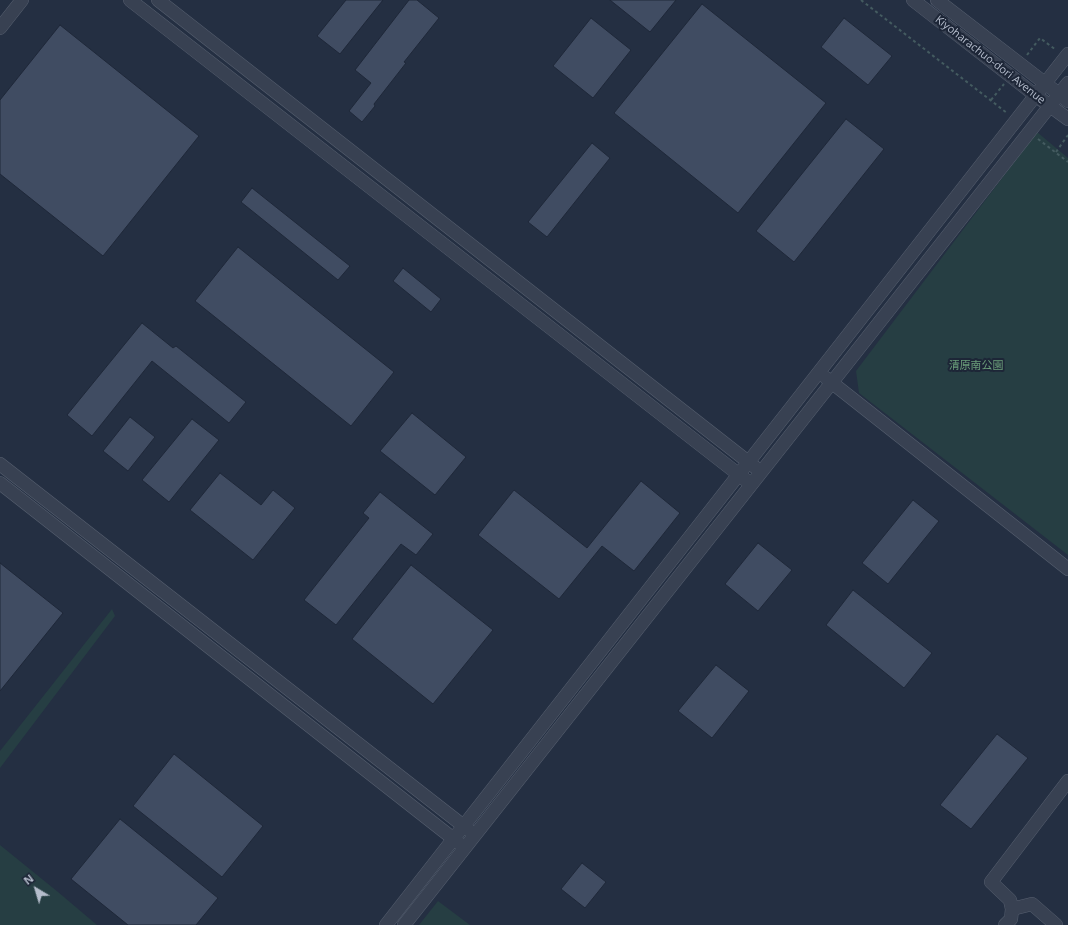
<!DOCTYPE html>
<html>
<head>
<meta charset="utf-8">
<style>
	body { margin:0 }
	#map { position:relative; width:1068px; height:925px; overflow:hidden; background:#242f42; font-family:"Open Sans",sans-serif }
	canvas { display:block }
	.north { position:absolute; left:16px; top:869px; width:40px; height:40px; -webkit-text-stroke:3px #1d2637; paint-order:stroke; rotate:322deg; font-size:11px; font-weight:700; line-height:16px; text-align:center; color:#b5bdcc }
	.north::after { content:''; display:block; margin:auto; width:14px; height:18px; background:#b5bdcc; clip-path:polygon(50% 0,100% 100%,50% 72%,0 100%) }
</style>
</head>
<body>
<div id="map">
<canvas width="1068" height="925"></canvas>
<div class="north">N</div>
</div>
<script>
const g = document.querySelector('canvas').getContext('2d');
g.lineJoin = 'round';
function paint(path, color) {
  g.fillStyle = color;
  g.fill(path, 'evenodd');
}
function toPath(rows) {
  const path = new Path2D();
  for (const r of rows) {
    path.moveTo(r[0], r[1]);
    for (let i = 2; i < r.length; i += 2) path.lineTo(r[i], r[i + 1]);
  }
  return path;
}
function strokePath(path, color, width, dash) {
  g.strokeStyle = color;
  g.lineWidth = width;
  g.lineCap = dash ? 'butt' : 'round';
  g.setLineDash(dash || []);
  g.stroke(path);
}
function label(font, color, halo, rows, align = 'center') {
  g.font = font + ' "Open Sans","Noto Sans JP",sans-serif';
  g.lineWidth = 4;
  g.setLineDash([]);
  g.textBaseline = 'middle';
  g.strokeStyle = halo;
  g.fillStyle = color;
  for (const [text, x, y, turn = 0] of rows) {
    g.save();
    g.translate(x, y);
    g.rotate((+turn || 0) * Math.PI / 180);
    g.textAlign = isNaN(turn) ? turn : align;
    if (halo) g.strokeText(text, 0, 0);
    g.fillText(text, 0, 0);
    g.restore();
  }
}
paint(toPath([
	[1037,132,1068,158,1068,555,859,393,856,371],
	[112,609,115,616,0,768,0,751],
	[0,845,58,892,97,925,0,925],
	[438,901,470,925,419,925]
]), '#263e43');
const building = toPath([
	[346,0,383,0,340,54,317,36,346,0],
	[409,0,417,0,439,18,404,62,406,63,374,104,375,106,362,122,349,111,371,83,355,70,409,0],
	[610,0,676,0,650,32,610,0],
	[702,4,826,103,738,213,614,113,702,4],
	[591,18,631,50,593,98,553,66,591,18],
	[844,18,892,56,868,85,821,47,844,18],
	[60,25,199,136,103,256,0,174,0,100,60,25],
	[846,119,884,149,794,262,756,231,846,119],
	[592,143,610,158,547,237,528,222,592,143],
	[252,188,350,266,338,280,241,202,252,188],
	[238,247,394,372,351,426,195,301,238,247],
	[403,268,441,299,431,312,393,281,403,268],
	[142,323,173,348,176,346,246,402,229,423,152,361,92,436,67,415,142,323],
	[412,413,466,457,435,495,380,451,412,413],
	[130,417,155,437,128,471,103,451,130,417],
	[192,419,219,440,169,502,142,480,192,419],
	[220,473,261,505,273,490,295,508,253,560,190,510,220,473],
	[641,481,680,513,634,571,602,546,559,599,478,535,514,490,587,548,641,481],
	[380,492,433,534,416,555,401,544,336,625,304,600,369,518,363,513,380,492],
	[913,500,939,521,888,584,862,563,913,500],
	[758,543,792,570,758,611,725,584,758,543],
	[0,563,63,613,0,691,0,563],
	[411,565,493,630,433,704,352,639,411,565],
	[853,590,932,653,904,688,826,625,853,590],
	[716,665,749,691,712,738,678,711,716,665],
	[997,734,1028,758,971,829,940,805,997,734],
	[174,754,263,826,222,877,133,806,174,754],
	[120,819,218,898,196,925,128,925,71,879,120,819],
	[582,863,606,882,585,908,561,889,582,863]
]);
paint(building, '#404c62');
strokePath(building, '#1f2839', 1);
const minor = toPath([
	[130,0,747,481],
	[158,0,756,468],
	[913,0,1035,95,1068,119],
	[937,0,1068,101],
	[0,28,22,0],
	[826,378,1068,569],
	[0,464,470,831],
	[0,483,460,844],
	[1012,909,1032,904,1056,925],
	[386,925,1068,54],
	[404,925,1068,83],
	[1005,925,1011,919,1012,909,1010,900,991,882,1068,781]
]);
strokePath(minor, '#565f6f', 14);
strokePath(toPath([
	[861,0,1007,113],
	[1027,55,1040,38,1056,50],
	[991,100,1004,84],
	[1038,139,1068,162],
	[1056,152,1068,135]
]), '#445b60', 2, [3, 3]);
strokePath(minor, '#384152', 13);
label('11px', '#b5bdcc', '#1d2637', [
	["Kiyoharachuo-dori Avenue",990,60,38]
]);
label('11px', '#6b9e7a', '#1d2637', [
	["清原南公園",976,366]
]);
</script>
</body>
</html>
